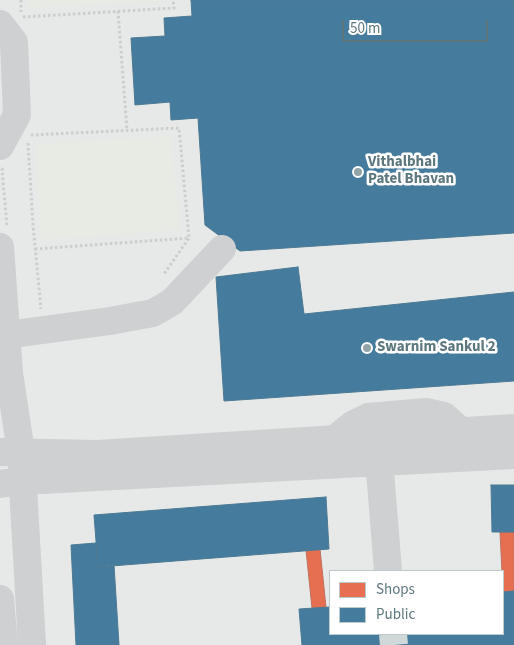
<!DOCTYPE html>
<html>
<head>
<meta charset="utf-8">
<style>
	body { margin:0 }
	#map { position:relative; width:514px; height:645px; overflow:hidden; background:#f8f8f7; font-family:"Source Sans 3",sans-serif }
	canvas { display:block }
	.legend { position:absolute; left:329px; top:570px; width:175px; height:65px; box-sizing:border-box; background:#fff; border:1px solid #bec9cc; margin:0; padding:6px 9px; list-style:none; font-size:15px; color:#5d777f }
	.legend li { display:flex; align-items:center; gap:10px; height:25px }
	.legend b { width:25px; border:1px solid #bec9cc }
	.scale { position:absolute; left:342px; top:20px; width:146px; height:22px; box-sizing:border-box; border:2px solid #5d777f; border-top:0; padding-left:6px; font-size:15px; line-height:18px; white-space:nowrap; color:#5d777f; -webkit-text-stroke:4px #fff; paint-order:stroke }
</style>
</head>
<body>
<div id="map">
<canvas width="514" height="645"></canvas>
<ul class="legend">
<li><b style="height:14px;background:#e76f51"></b>Shops</li>
<li><b style="height:14px;background:#457b9d"></b>Public</li>
</ul>
<div class="scale">50 m</div>
</div>
<script>
const g = document.querySelector('canvas').getContext('2d');
g.lineJoin = 'round';
function paint(path, color) {
  g.fillStyle = color;
  g.fill(path, 'evenodd');
}
function toPath(rows) {
  const path = new Path2D();
  for (const r of rows) {
    path.moveTo(r[0], r[1]);
    for (let i = 2; i < r.length; i += 2) path.lineTo(r[i], r[i + 1]);
  }
  return path;
}
function strokePath(path, color, width, dash) {
  g.strokeStyle = color;
  g.lineWidth = width;
  g.lineCap = dash ? 'butt' : 'round';
  g.setLineDash(dash || []);
  g.stroke(path);
}
function label(font, color, halo, rows, align = 'center') {
  g.font = font + ' "Source Sans 3",sans-serif';
  g.lineWidth = 5;
  g.setLineDash([]);
  g.textBaseline = 'middle';
  g.strokeStyle = halo;
  g.fillStyle = color;
  for (const [text, x, y, turn = 0] of rows) {
    g.save();
    g.translate(x, y);
    g.rotate((+turn || 0) * Math.PI / 180);
    g.textAlign = isNaN(turn) ? turn : align;
    if (halo) g.strokeText(text, 0, 0);
    g.fillText(text, 0, 0);
    g.restore();
  }
}
paint(toPath([
	[0,0,514,0,514,645,0,645],
	[330,571,503,571,503,634,330,634]
]), '#e6e9e7');
paint(toPath([
	[29,0,164,0,164,1,30,8],
	[170,136,181,230,41,240,36,144]
]), '#e8ebe4');
const shops = toPath([
	[500,532,514,532,514,591,503,592,500,532],
	[320,549,326,607,312,608,306,550,320,549]
]);
paint(shops, '#e76f51');
strokePath(shops, '#be715f', 1);
const public = toPath([
	[191,0,514,0,514,233,240,251,205,225,198,118,171,120,170,102,135,105,131,38,165,36,164,18,192,16,191,0],
	[298,267,304,314,514,292,514,381,224,401,216,277,298,267],
	[491,485,514,485,514,532,492,532,491,485],
	[326,497,329,549,98,567,94,515,326,497],
	[96,543,98,567,114,565,119,645,76,645,71,545,96,543],
	[514,591,514,645,302,645,299,609,330,607,330,634,503,634,503,592,514,591]
]);
paint(public, '#457b9d');
strokePath(public, '#4c7a94', 1);
strokePath(toPath([
	[393,634,394,645]
]), '#d1d8d9', 28, [28, 14]);
strokePath(toPath([
	[21,0,21,12],
	[118,11,127,130],
	[23,17,174,8,173,0],
	[31,135,179,128,189,238],
	[28,143,33,225,41,309],
	[3,168,2,170,7,226],
	[35,249,189,238,164,274]
]), '#cccecd', 3, [2.5, 2.5]);
strokePath(toPath([
	[0,24,14,42,17,115,0,146],
	[0,247,9,373,21,452,32,645],
	[6,335,110,321,153,313,172,302,222,249],
	[336,438,352,425,368,417,426,412,444,416,462,432],
	[378,446,388,571],
	[0,452,97,454,514,428],
	[0,484,22,481,514,455],
	[0,599,4,645]
]), '#ced0d1', 28);
for (const [x, y, r, color] of [
	[358,172,5,"#93a4a9"],
	[367,348,5,"#93a4a9"]
]) {
  const dot = new Path2D();
  dot.arc(x, y, r, 0, 2 * Math.PI);
  g.fillStyle = color;
  g.fill(dot);
  strokePath(dot, '#fff', 2);
}
label('bold 15px', '#5d777f', '#fff', [
	["Vithalbhai",368,163],
	["Patel Bhavan",368,180],
	["Swarnim Sankul 2",377,348]
], 'left');
</script>
</body>
</html>
